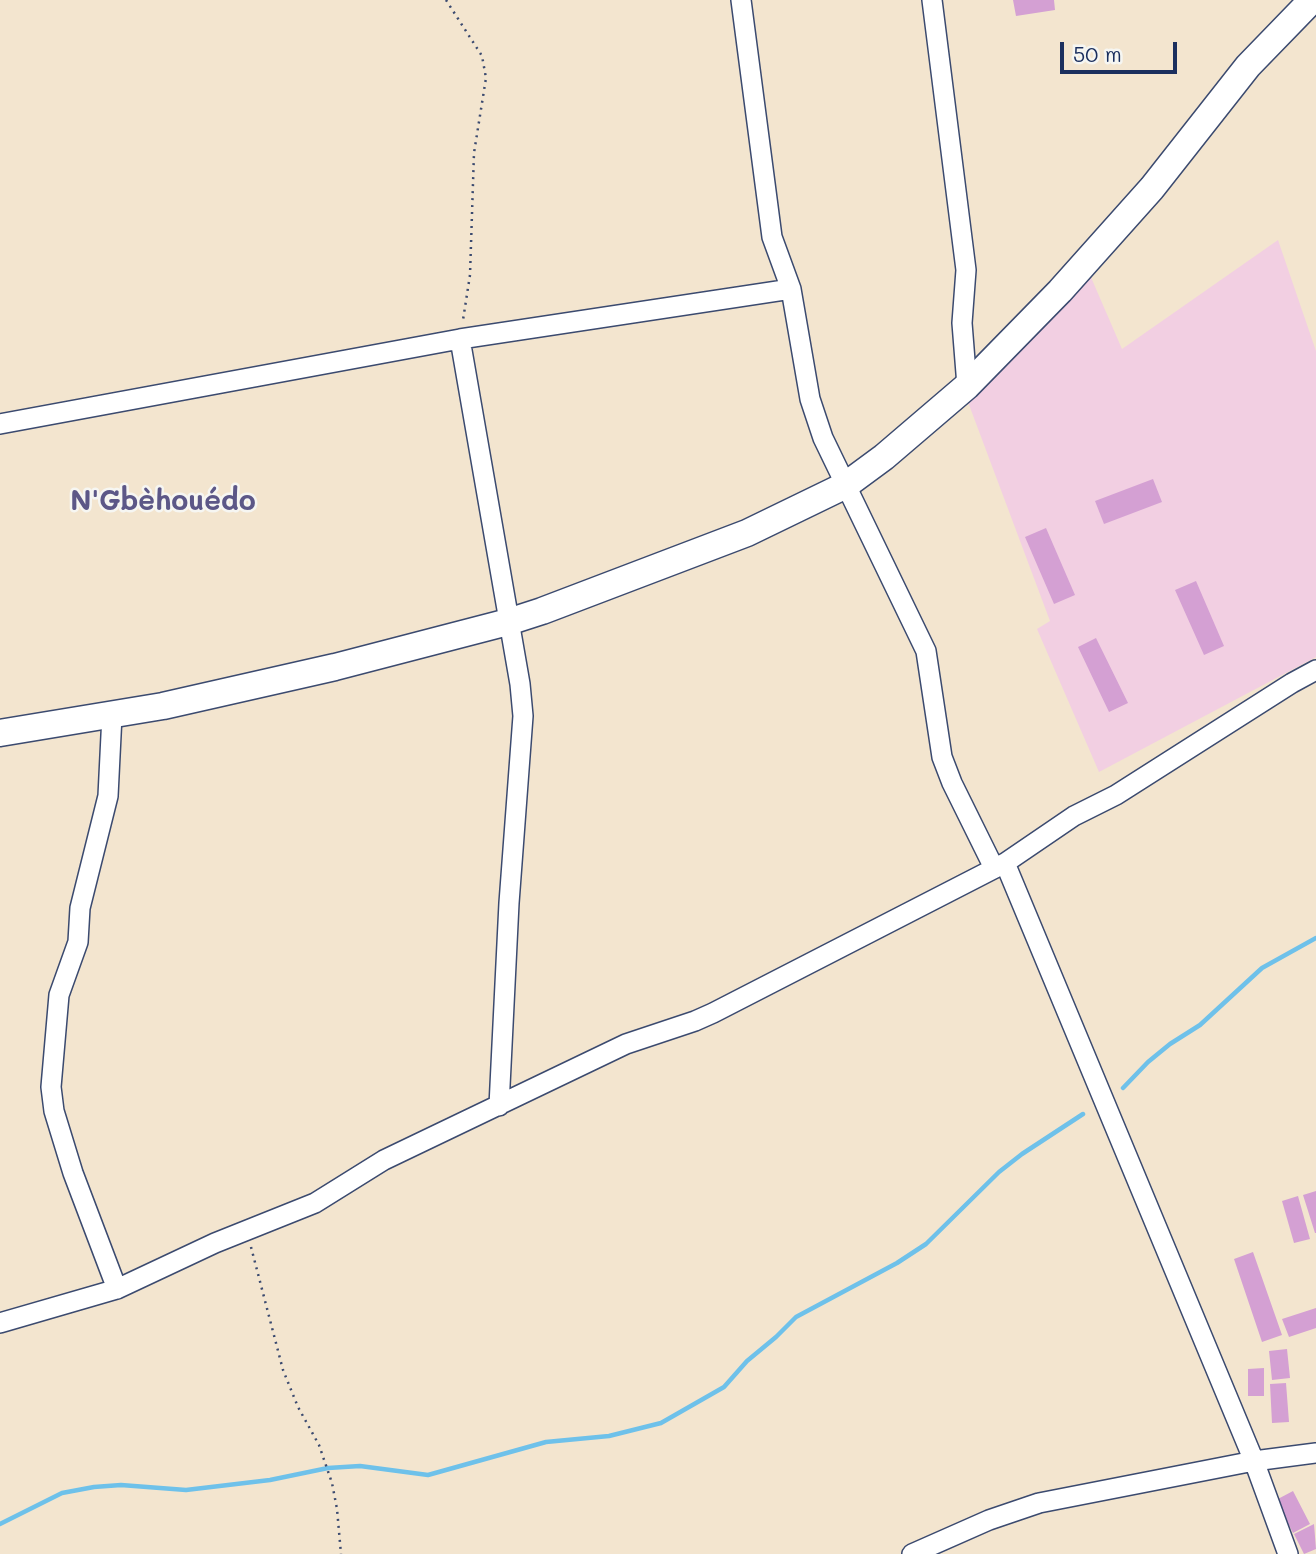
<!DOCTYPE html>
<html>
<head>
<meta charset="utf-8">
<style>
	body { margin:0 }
	#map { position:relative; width:1316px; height:1554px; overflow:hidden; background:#f3e5cf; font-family:Mali,sans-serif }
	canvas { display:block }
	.scale { position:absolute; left:1060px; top:42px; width:117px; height:32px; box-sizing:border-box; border:4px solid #1b2f5e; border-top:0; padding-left:9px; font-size:21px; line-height:24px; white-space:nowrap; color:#1b2f5e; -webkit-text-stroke:5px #f6f6f2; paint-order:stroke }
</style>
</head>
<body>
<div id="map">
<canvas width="1316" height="1554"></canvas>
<div class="scale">50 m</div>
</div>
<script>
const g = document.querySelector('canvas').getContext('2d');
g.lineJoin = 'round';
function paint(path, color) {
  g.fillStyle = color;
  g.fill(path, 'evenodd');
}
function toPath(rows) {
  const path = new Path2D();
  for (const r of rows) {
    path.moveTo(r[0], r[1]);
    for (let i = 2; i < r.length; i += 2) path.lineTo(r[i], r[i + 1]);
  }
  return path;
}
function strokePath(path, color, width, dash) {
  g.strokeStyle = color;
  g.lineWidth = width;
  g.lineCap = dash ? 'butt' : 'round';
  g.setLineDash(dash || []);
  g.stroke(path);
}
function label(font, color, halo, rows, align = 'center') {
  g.font = font + ' Mali,sans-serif';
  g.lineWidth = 5;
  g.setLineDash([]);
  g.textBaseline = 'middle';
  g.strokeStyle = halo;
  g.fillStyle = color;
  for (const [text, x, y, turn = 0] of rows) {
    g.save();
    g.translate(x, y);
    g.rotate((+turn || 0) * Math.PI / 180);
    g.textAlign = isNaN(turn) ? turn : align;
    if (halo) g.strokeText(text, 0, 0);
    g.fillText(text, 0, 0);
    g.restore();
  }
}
paint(toPath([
	[1278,240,1316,351,1316,657,1099,772,1037,629,1050,621,968,402,1090,275,1122,349]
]), '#f2cfe2');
strokePath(toPath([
	[1123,1088,1148,1062,1170,1044,1200,1025,1262,968,1316,938],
	[0,1524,62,1493,94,1487,121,1485,186,1490,270,1480,328,1468,360,1466,428,1475,546,1442,609,1436,661,1423,724,1387,747,1361,776,1337,796,1317,897,1263,926,1244,999,1172,1022,1154,1083,1114]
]), '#6ec1ea', 4.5);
paint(toPath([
	[1013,0,1054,0,1055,10,1016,16],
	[1153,479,1162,502,1104,524,1095,501],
	[1046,528,1075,595,1054,604,1025,537],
	[1196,581,1224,646,1204,655,1175,590],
	[1096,638,1128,703,1109,712,1078,647],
	[1316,1191,1316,1233,1315,1233,1303,1195],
	[1298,1196,1310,1239,1294,1243,1282,1201],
	[1253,1252,1282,1335,1262,1342,1234,1259],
	[1316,1308,1316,1328,1289,1337,1282,1319],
	[1287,1349,1290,1378,1272,1380,1269,1351],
	[1264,1368,1264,1396,1248,1396,1248,1369],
	[1286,1383,1289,1422,1272,1423,1270,1384],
	[1293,1491,1310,1524,1293,1533,1276,1500],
	[1314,1524,1316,1549,1304,1554,1294,1534]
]), '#d4a0d3');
const street = toPath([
	[741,0,772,237,791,289,810,399,823,438,926,651,942,757,952,783,994,868],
	[932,0,966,270,962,323,967,386],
	[460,339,520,684,523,716,509,903,499,1106],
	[0,424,460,339,791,289],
	[112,715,108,796,80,908,78,942,59,995,51,1087,54,1111,73,1173,117,1289],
	[1005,863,1254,1461,1288,1554],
	[0,1323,117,1289,215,1243,315,1203,384,1160,626,1044,695,1021,713,1013,1005,863,1074,816,1116,795,1292,683,1316,670],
	[912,1554,989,1520,1039,1503,1254,1461,1316,1453]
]);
const secondary = toPath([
	[0,733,163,706,335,667,508,622,542,611,747,533,846,485,884,457,967,386,1060,291,1152,188,1248,66,1312,0]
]);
strokePath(street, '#3b4a6f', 22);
strokePath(secondary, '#3b4a6f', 29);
strokePath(toPath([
	[446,0,482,56,486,78,474,153,470,275,463,320],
	[251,1247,283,1370,298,1407,319,1445,332,1483,337,1509,341,1554]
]), '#3b4a6f', 2.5, [2, 5]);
strokePath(street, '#fff', 19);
strokePath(secondary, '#fff', 26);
label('bold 28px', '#5c5787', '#f6f6f2', [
	["N'Gbèhouédo",163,501]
]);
</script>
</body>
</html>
